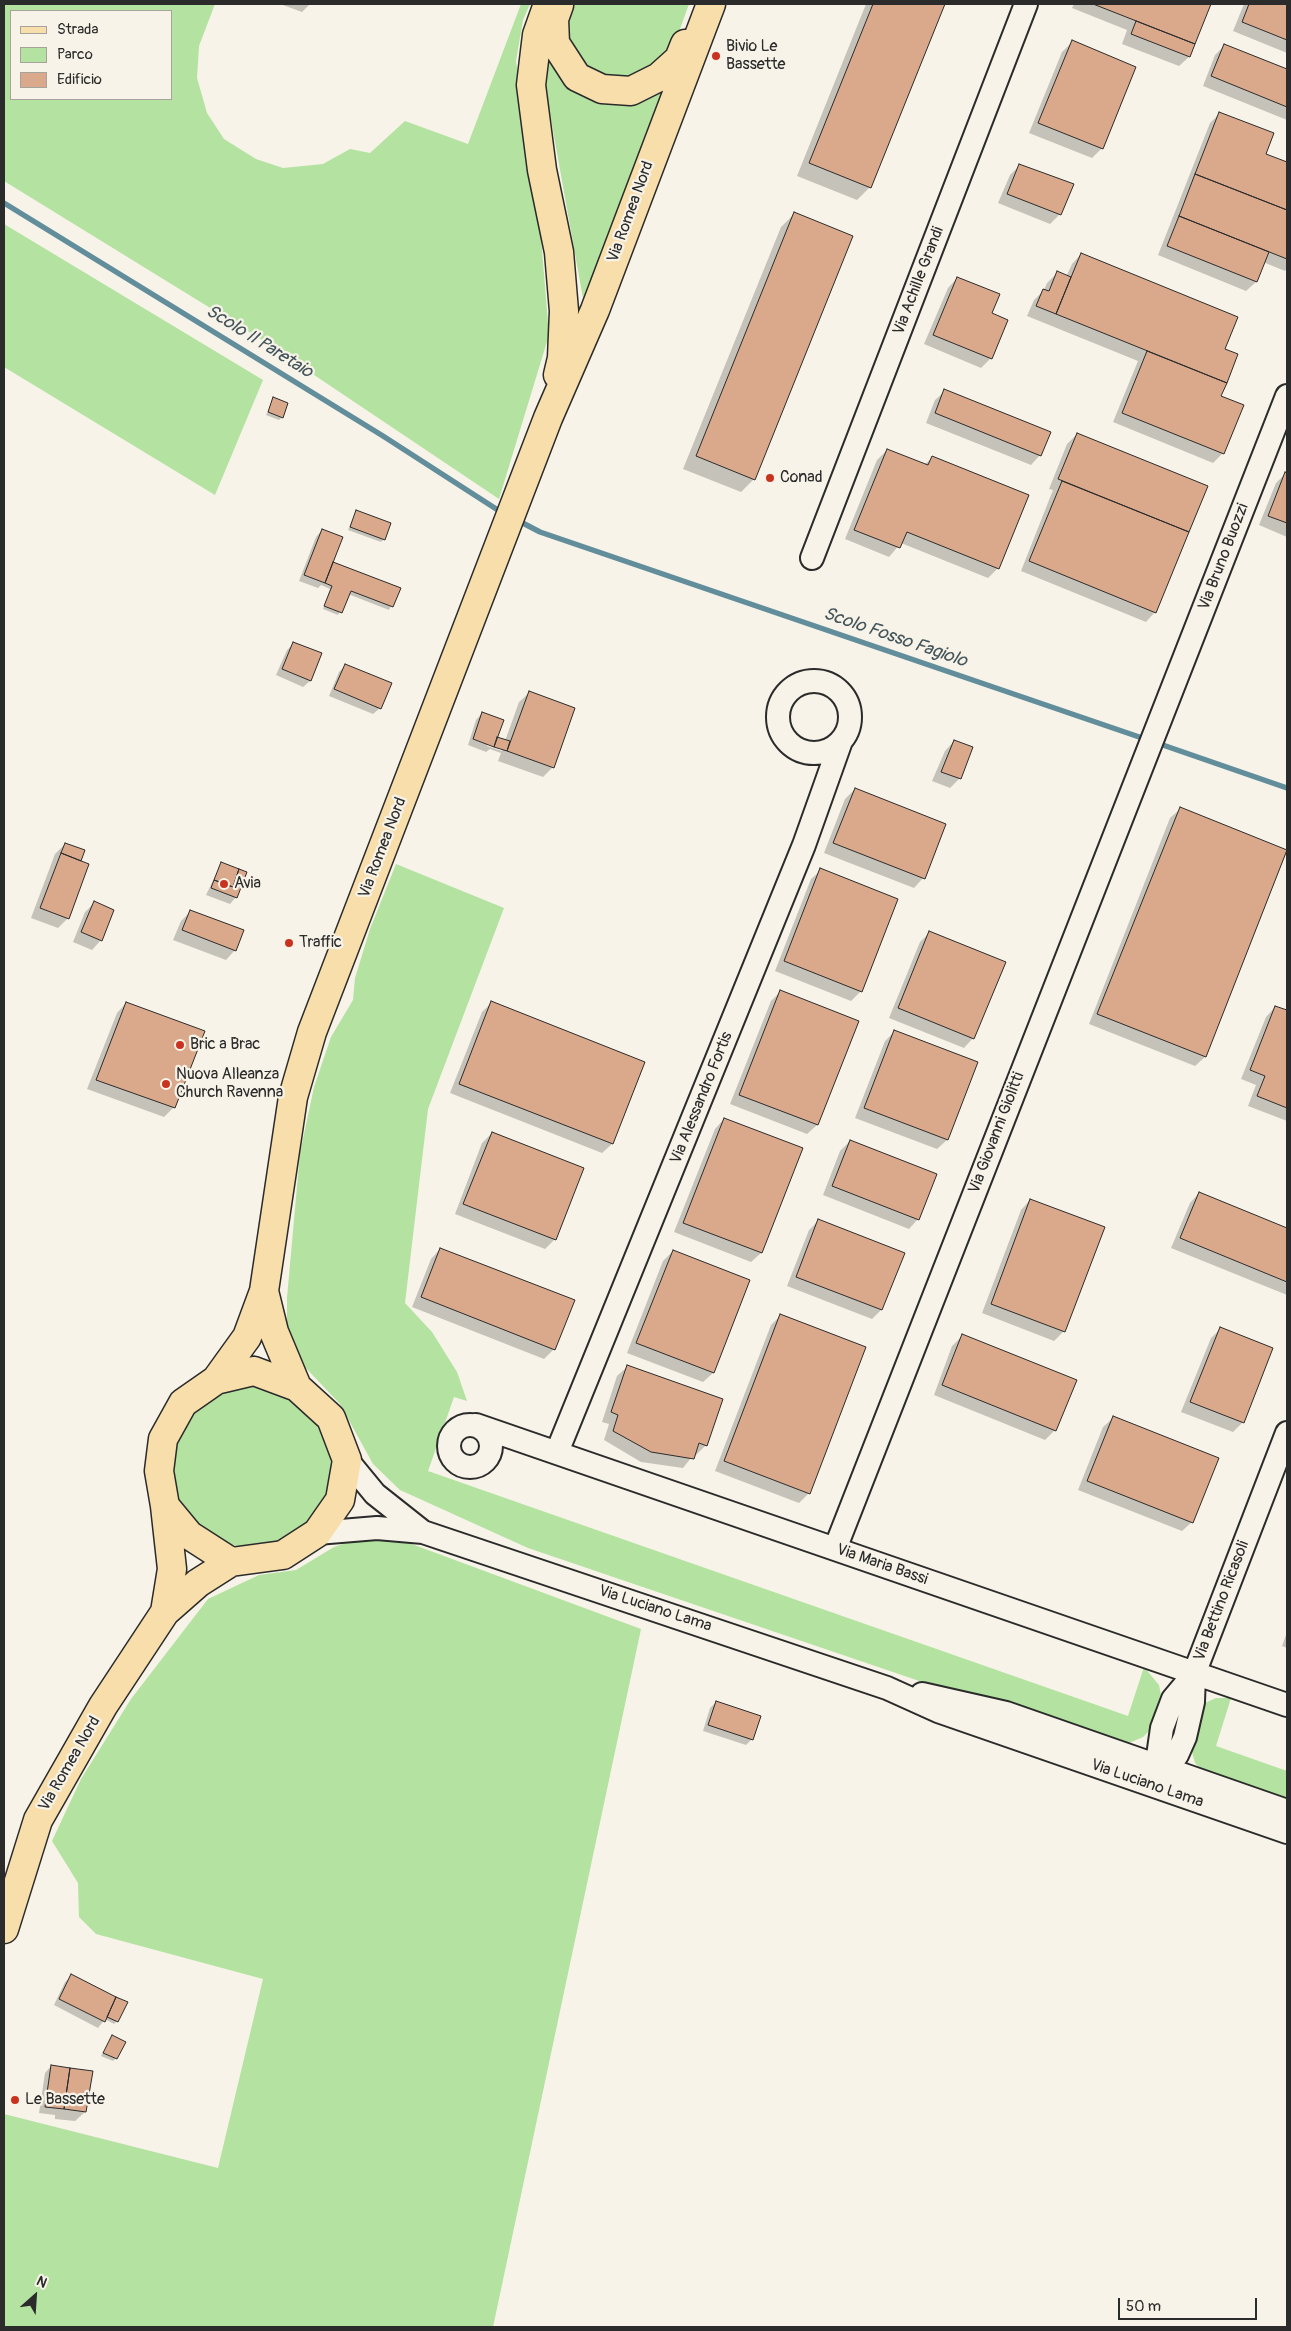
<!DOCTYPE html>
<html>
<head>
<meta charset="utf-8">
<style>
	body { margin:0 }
	#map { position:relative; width:1291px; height:2331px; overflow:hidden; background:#f7f3e8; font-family:Pangolin,sans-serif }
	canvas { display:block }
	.frame { position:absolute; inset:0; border:5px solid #2b2b2b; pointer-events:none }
	.legend { position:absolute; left:10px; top:10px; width:162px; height:90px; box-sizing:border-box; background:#f7f3e8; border:1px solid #a5a39c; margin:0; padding:6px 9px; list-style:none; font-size:15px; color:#2b2b2b }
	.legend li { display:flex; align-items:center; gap:10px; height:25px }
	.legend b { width:25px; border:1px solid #a5a39c }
	.north { position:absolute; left:10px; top:2271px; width:50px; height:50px; -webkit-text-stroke:4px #f7f3e8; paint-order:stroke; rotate:26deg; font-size:14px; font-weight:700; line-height:20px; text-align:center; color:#2b2b2b }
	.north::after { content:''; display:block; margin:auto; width:18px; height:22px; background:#2b2b2b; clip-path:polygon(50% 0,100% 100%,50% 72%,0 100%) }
	.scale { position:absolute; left:1118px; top:2298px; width:139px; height:22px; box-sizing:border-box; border:2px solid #2b2b2b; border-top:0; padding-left:6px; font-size:15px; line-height:18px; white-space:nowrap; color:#2b2b2b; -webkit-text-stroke:4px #f7f3e8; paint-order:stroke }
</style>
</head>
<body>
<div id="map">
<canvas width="1291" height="2331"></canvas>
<div class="frame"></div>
<ul class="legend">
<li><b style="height:6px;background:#f8deab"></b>Strada</li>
<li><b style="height:14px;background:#b3e2a1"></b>Parco</li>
<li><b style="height:14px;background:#daa98c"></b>Edificio</li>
</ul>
<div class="north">N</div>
<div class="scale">50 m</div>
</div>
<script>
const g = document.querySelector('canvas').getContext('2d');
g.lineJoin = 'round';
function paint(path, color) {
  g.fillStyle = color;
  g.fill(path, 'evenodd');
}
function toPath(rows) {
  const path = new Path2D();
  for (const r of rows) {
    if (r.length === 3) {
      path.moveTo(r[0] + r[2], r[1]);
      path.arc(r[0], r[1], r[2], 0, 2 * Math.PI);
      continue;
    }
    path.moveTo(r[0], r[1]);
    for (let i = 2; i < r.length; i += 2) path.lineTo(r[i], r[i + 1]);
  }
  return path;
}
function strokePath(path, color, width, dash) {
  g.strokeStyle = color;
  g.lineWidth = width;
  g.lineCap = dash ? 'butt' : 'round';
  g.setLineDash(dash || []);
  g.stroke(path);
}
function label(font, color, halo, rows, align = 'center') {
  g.font = font + ' Pangolin,sans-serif';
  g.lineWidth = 4.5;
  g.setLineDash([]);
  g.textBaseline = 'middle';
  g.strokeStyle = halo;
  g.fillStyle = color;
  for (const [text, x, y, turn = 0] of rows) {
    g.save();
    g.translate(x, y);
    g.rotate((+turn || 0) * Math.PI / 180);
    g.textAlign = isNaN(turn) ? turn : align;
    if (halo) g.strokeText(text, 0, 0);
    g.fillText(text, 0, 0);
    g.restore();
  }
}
paint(toPath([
	[4,4,215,4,199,46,197,78,207,113,224,139,256,159,283,168,323,164,350,149,370,153,405,121,468,144,521,4,530,4,523,20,516,61,541,238,549,335,499,499,259,338,4,181],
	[11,11,171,11,171,99,11,99],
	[570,4,689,4,671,54,634,81,602,80,578,62,566,38,566,15],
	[547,39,624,103,651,97,669,84,584,304,544,80],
	[4,224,263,380,215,495,4,367],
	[396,864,504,908,428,1109,405,1303,432,1332,457,1372,467,1401,454,1397,428,1471,1128,1716,1144,1667,1159,1685,1161,1695,1156,1719,1150,1730,1143,1737,1129,1743,1114,1742,937,1687,528,1548,400,1490,373,1464,340,1404,304,1366,294,1352,287,1330,287,1298,300,1153,314,1087,331,1037,353,1000,355,978,370,929],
	[251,1467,80],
	[367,1536,409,1543,641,1629,493,2327,4,2327,4,2114,218,2168,263,1979,96,1934,79,1917,78,1883,52,1841,81,1779,131,1699,208,1599,259,1575,296,1570,334,1547],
	[1216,1698,1231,1698,1216,1746,1287,1771,1287,1802,1203,1771,1195,1763,1190,1745,1197,1713,1205,1703]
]), '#b3e2a1');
paint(toPath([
	[280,4,310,4,302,12],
	[866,4,944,4,870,187,857,200,797,176],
	[1074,4,1210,4,1189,57,1179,66,1122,44,1127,30,1072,8],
	[1244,4,1287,4,1287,53,1233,31],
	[1072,42,1102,148,1092,158,1029,133,1062,52],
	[1225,45,1287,70,1287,120,1203,86,1215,55],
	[1220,113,1265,154,1287,163,1287,268,1285,271,1263,262,1256,282,1246,291,1158,255,1210,123],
	[1020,165,1060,214,1050,224,998,203,1010,175],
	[794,214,754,479,741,492,683,469,781,227],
	[1081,254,1224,349,1237,355,1220,397,1223,453,1213,463,1113,422,1138,361,1027,316,1034,300,1044,290,1047,283,1057,273,1066,277,1072,264],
	[957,278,991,313,1006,320,990,359,981,368,924,344,948,288],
	[945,391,1040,455,1031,465,926,423,935,400],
	[274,399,282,417,279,420,266,415],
	[1077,434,1206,487,1155,612,1146,622,1021,571,1053,490,1049,489,1067,444],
	[887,450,924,465,932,458,998,568,988,578,901,543,889,557,845,539,877,460],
	[1286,473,1287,474,1287,537,1259,525,1276,483],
	[356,512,384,539,381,542,348,530],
	[322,530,332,562,399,589,389,610,348,594,338,615,323,609,330,589,321,585,318,588,299,581,316,537],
	[293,644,321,654,310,681,303,687,276,675,287,650],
	[345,666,380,708,373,714,329,696,339,672],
	[529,693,573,709,552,768,543,777,498,761,501,753,490,749,486,752,468,745,476,720,482,713,494,742,505,741,519,702],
	[488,743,502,748,502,751,487,746],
	[954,741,972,748,959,779,950,788,932,781,945,751],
	[855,789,923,878,914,888,824,853,845,799],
	[1180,809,1287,851,1205,1057,1195,1066,1089,1024,1170,818],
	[65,844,80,862,68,918,58,928,31,918,55,854],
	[221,864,236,897,230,904,206,895],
	[821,870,861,991,851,1001,775,971,811,879],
	[94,903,101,940,92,950,73,942,85,912],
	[191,911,235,950,226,960,173,940,181,921],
	[930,932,973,1038,964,1048,889,1018,920,942],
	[781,991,857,1021,817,1125,807,1134,730,1104,771,1001],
	[126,1003,174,1107,164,1117,87,1089,117,1013],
	[491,1003,612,1144,602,1153,450,1093,482,1012],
	[1287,1006,1287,1121,1248,1106,1256,1085,1241,1079,1266,1017,1275,1007,1286,1011],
	[895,1031,977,1063,947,1140,937,1149,855,1118,885,1041],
	[724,1119,801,1149,761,1253,751,1262,674,1232,715,1129],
	[492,1133,555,1239,545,1249,455,1214,482,1143],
	[850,1141,918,1219,909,1229,823,1195,840,1151],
	[1199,1193,1287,1229,1287,1295,1171,1248,1190,1203],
	[1030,1200,1064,1331,1054,1341,982,1313,1021,1210],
	[818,1221,881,1310,872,1319,787,1286,809,1230],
	[440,1249,554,1349,544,1359,412,1307,431,1259],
	[673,1251,749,1281,713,1373,703,1382,627,1353,663,1261],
	[780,1316,809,1493,799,1503,715,1471,771,1325],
	[1220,1329,1272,1349,1242,1423,1233,1432,1181,1412,1211,1338],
	[962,1336,1055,1430,1045,1440,934,1395,952,1346],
	[627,1367,706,1445,696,1455,694,1454,683,1468,641,1462,604,1440,609,1424,602,1422,617,1376],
	[1113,1418,1192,1522,1182,1531,1078,1490,1103,1427],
	[1287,1632,1287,1648,1282,1646],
	[716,1702,752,1739,746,1745,703,1731,710,1708],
	[72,1976,117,2021,114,2024,105,2019,98,2028,54,2005,65,1982],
	[112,2036,116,2058,113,2061,101,2056],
	[51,2066,85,2112,75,2121,55,2119,55,2115,39,2113,45,2073]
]), '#0003');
strokePath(toPath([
	[4,203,383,436,504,514],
	[517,520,540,532,1148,740],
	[1157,743,1287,788]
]), '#628e9c', 5.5);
const building = toPath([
	[873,4,945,4,871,188,809,163,873,4],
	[1093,4,1211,4,1195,44,1093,4],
	[1249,4,1287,4,1287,40,1242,22,1249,4],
	[1136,21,1195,44,1190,57,1131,34,1136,21],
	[1072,40,1136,67,1103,149,1038,123,1072,40],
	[1224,44,1287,69,1287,107,1211,76,1224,44],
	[1219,112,1274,133,1266,154,1287,162,1287,210,1195,174,1219,112],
	[1019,164,1074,184,1061,215,1007,194,1019,164],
	[1195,174,1287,210,1287,259,1179,216,1195,174],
	[794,212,853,236,755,480,696,456,794,212],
	[1179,216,1269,252,1257,282,1167,246,1179,216],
	[1081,253,1238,317,1225,349,1238,354,1227,383,1056,314,1081,253],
	[1057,271,1071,277,1056,314,1036,306,1043,289,1049,291,1057,271],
	[957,277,1000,294,992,313,1008,320,992,359,933,335,957,277],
	[1147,351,1227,383,1221,396,1244,405,1224,454,1122,413,1147,351],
	[944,389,1051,432,1041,456,935,413,944,389],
	[273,397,288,403,283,418,268,412,273,397],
	[1077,433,1208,486,1189,532,1058,479,1077,433],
	[887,449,928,465,932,456,1029,495,999,569,907,532,900,548,854,530,887,449],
	[1285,472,1287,473,1287,523,1268,516,1285,472],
	[1062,481,1189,532,1156,613,1029,561,1062,481],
	[356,510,391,523,385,540,350,527,356,510],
	[322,529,343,537,325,583,304,575,322,529],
	[333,562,401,588,393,607,351,591,342,613,324,606,332,586,325,583,333,562],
	[293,642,322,653,311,681,282,669,293,642],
	[345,664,392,683,381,709,334,689,345,664],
	[529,691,575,708,554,768,507,751,529,691],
	[482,712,504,720,494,747,473,739,482,712],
	[497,737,510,741,507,751,494,747,497,737],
	[954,740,973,747,961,779,941,772,954,740],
	[855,788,946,824,925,879,833,843,855,788],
	[1180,807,1287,850,1206,1057,1097,1014,1180,807],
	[65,843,85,850,81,861,61,853,65,843],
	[61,853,89,864,69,919,40,908,61,853],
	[221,862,239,869,233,887,214,880,221,862],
	[820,868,898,899,862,992,784,961,820,868],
	[239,869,247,872,237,898,211,888,214,880,233,887,239,869],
	[94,901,114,910,102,941,81,932,94,901],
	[190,910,244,930,236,951,182,930,190,910],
	[929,931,1006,962,974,1039,898,1008,929,931],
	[780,990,859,1021,818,1125,739,1095,780,990],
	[491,1001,645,1062,613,1144,459,1084,491,1001],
	[126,1002,205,1031,175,1108,96,1080,126,1002],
	[1275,1006,1287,1010,1287,1108,1257,1096,1265,1076,1250,1070,1275,1006],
	[894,1030,978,1062,948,1140,864,1108,894,1030],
	[724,1118,803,1148,762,1253,683,1223,724,1118],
	[492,1132,584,1168,556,1240,463,1204,492,1132],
	[850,1140,937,1174,919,1220,832,1186,850,1140],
	[1199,1192,1287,1228,1287,1282,1180,1238,1199,1192],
	[1030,1199,1105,1227,1065,1332,991,1304,1030,1199],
	[818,1219,905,1253,882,1310,796,1277,818,1219],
	[440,1248,575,1300,555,1350,421,1297,440,1248],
	[673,1250,750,1280,714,1373,636,1343,673,1250],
	[780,1314,866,1347,810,1494,724,1461,780,1314],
	[1220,1327,1273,1348,1244,1423,1190,1402,1220,1327],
	[962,1334,1077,1380,1056,1431,942,1385,962,1334],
	[627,1365,723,1399,707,1446,699,1443,694,1459,651,1452,613,1431,618,1415,611,1412,627,1365],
	[1113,1416,1219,1458,1193,1523,1087,1481,1113,1416],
	[716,1701,761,1716,753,1740,708,1725,716,1701],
	[71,1974,116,1997,105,2022,59,1999,71,1974],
	[116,1997,128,2002,118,2022,107,2017,116,1997],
	[112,2035,126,2042,117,2059,103,2053,112,2035],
	[51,2065,70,2068,64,2109,45,2107,51,2065],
	[70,2068,93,2071,86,2112,64,2109,70,2068]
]);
paint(building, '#daa98c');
strokePath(building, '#2b2b2b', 1);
const minor = toPath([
	[812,558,1026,4],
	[814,717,36],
	[476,1425,1287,1705],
	[470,1446,21],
	[557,1452,804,845,841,741],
	[347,1460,375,1494,423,1532],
	[317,1533,377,1528,423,1532,887,1688,938,1711,1287,1832],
	[835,1549,1287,396],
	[922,1694,1006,1713,1287,1811],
	[1134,1770,1157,1777,1177,1755,1185,1737,1193,1702,1194,1674,1287,1433],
	[1171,1777,1158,1756,1162,1728,1173,1699,1194,1674]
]);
const major = toPath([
	[548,4,537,35,531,85,542,170,559,252,564,311,562,358,558,375],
	[559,5,554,19,555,43,577,77,602,89,631,91,659,77,679,59,685,44],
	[264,1291,274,1332,297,1387],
	[254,1371,297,1387,331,1418,347,1460,340,1500,317,1533,283,1555,231,1562,189,1535,165,1506,159,1471,163,1439,183,1403,216,1380,254,1371],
	[216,1380,247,1337,264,1291,293,1097,312,1032,548,418,595,310,711,4],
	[165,1506,172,1569,165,1612],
	[4,1929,38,1820,103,1706,165,1612,198,1583,231,1562]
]);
strokePath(minor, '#2b2b2b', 26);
strokePath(major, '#2b2b2b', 31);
strokePath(minor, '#f7f3e8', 22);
strokePath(major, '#f8deab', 28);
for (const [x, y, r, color] of [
	[716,56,5,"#c8321e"],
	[770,478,5,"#c8321e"],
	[224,884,5,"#c8321e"],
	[289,943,5,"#c8321e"],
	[180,1045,5,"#c8321e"],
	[166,1084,5,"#c8321e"],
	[15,2100,5,"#c8321e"]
]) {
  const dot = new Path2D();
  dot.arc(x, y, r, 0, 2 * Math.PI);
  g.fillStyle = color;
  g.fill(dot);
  strokePath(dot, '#f7f3e8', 2);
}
label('16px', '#2b2b2b', '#f7f3e8', [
	["Bivio Le",726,47],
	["Bassette",726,65],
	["Conad",780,478],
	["Avia",234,884],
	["Traffic",299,943],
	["Bric a Brac",190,1045],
	["Nuova Alleanza",176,1075],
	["Church Ravenna",176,1093],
	["Le Bassette",25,2100]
], 'left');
label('16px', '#2b2b2b', '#f7f3e8', [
	["Via Romea Nord",631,212,-70],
	["Via Achille Grandi",919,281,-69],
	["Via Bruno Buozzi",1224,557,-69],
	["Via Romea Nord",383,848,-69],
	["Via Alessandro Fortis",702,1098,-68],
	["Via Giovanni Giolitti",997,1133,-69],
	["Via Maria Bassi",882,1565,19],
	["Via Bettino Ricasoli",1222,1601,-69],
	["Via Luciano Lama",655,1609,18],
	["Via Romea Nord",70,1764,-60],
	["Via Luciano Lama",1147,1784,19]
]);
label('italic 18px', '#42545a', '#f7f3e8', [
	["Scolo Il Paretaio",259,342,32],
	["Scolo Fosso Fagiolo",895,638,19]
]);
</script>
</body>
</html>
